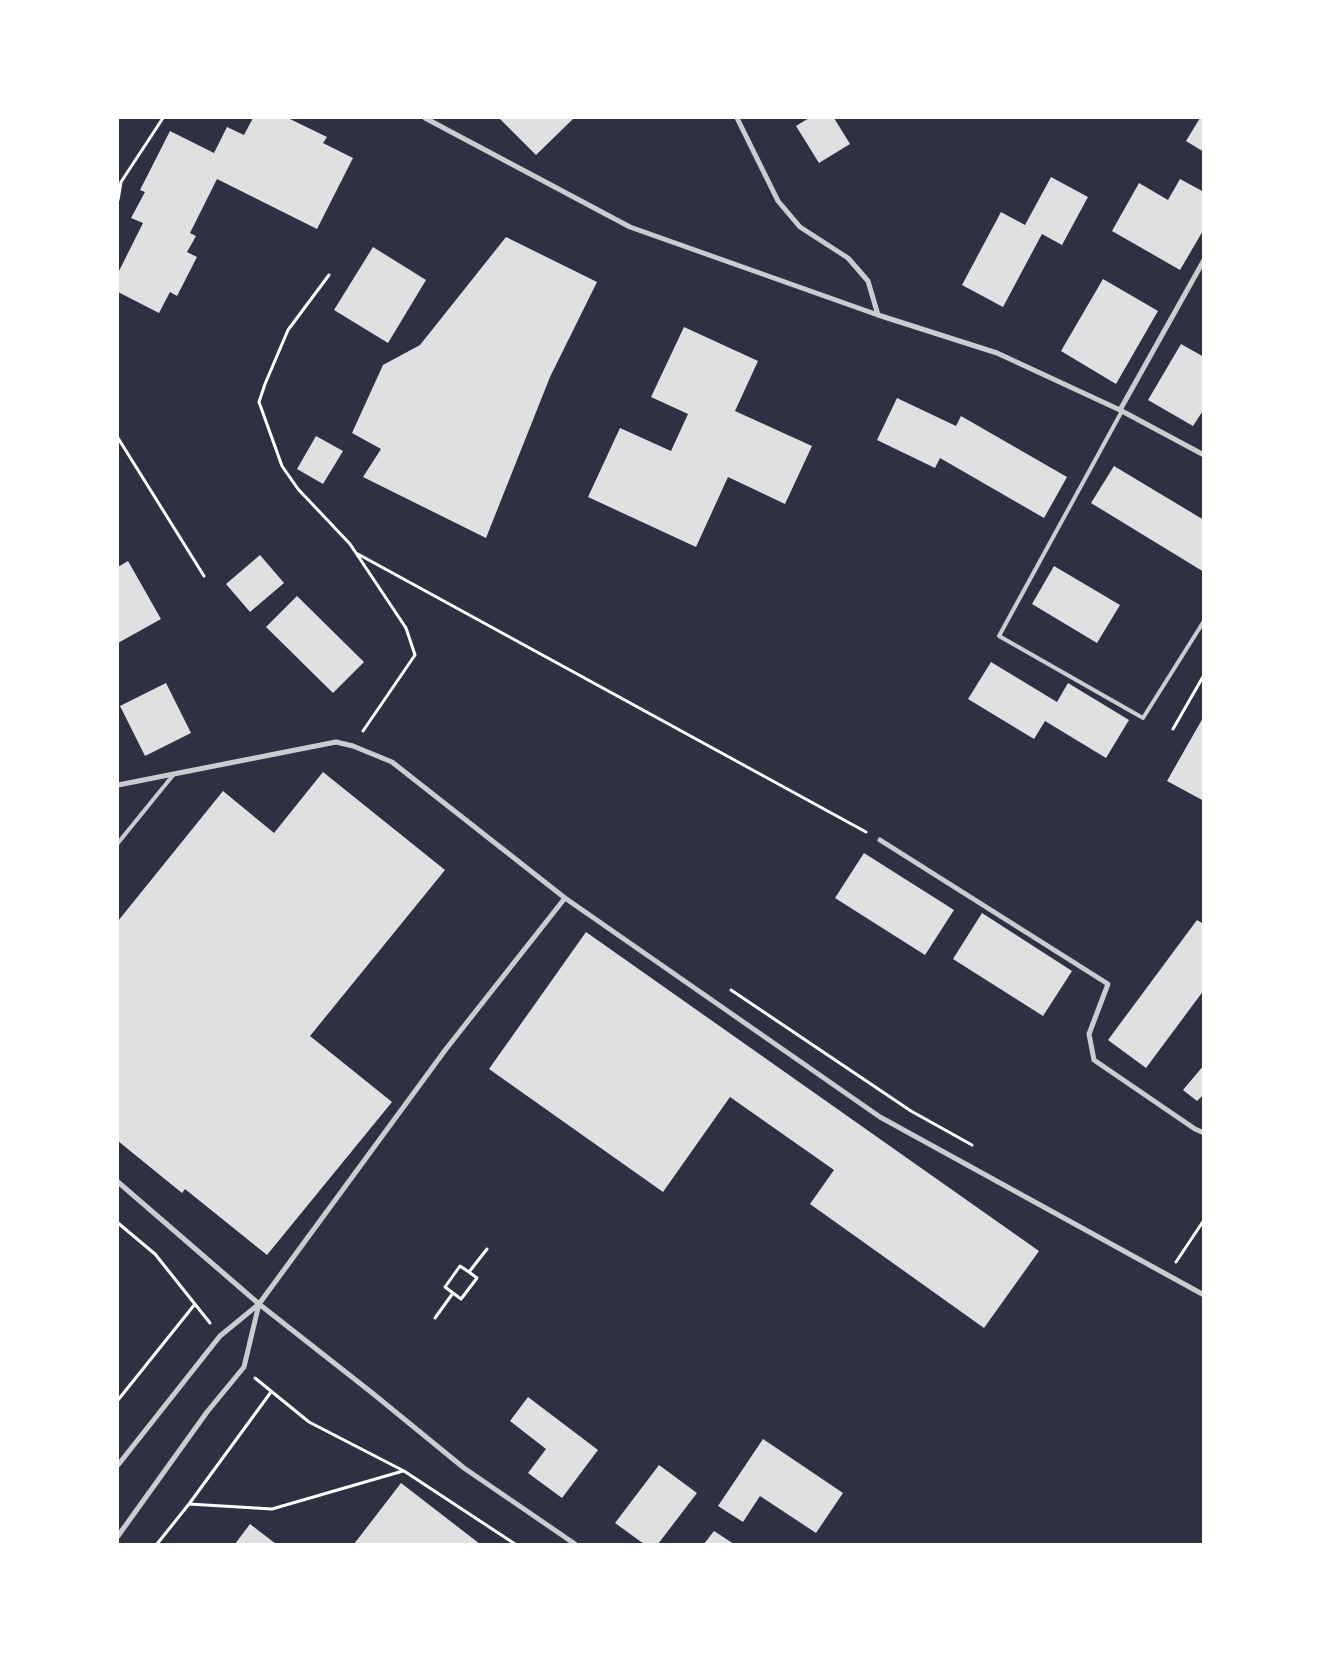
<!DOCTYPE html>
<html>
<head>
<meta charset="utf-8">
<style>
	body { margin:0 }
	#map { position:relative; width:1321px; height:1662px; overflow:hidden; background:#2d3142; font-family:Manrope,sans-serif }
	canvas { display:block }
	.frame { position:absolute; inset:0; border:119px solid #fff; pointer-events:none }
</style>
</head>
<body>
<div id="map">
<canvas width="1321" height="1662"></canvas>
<div class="frame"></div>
</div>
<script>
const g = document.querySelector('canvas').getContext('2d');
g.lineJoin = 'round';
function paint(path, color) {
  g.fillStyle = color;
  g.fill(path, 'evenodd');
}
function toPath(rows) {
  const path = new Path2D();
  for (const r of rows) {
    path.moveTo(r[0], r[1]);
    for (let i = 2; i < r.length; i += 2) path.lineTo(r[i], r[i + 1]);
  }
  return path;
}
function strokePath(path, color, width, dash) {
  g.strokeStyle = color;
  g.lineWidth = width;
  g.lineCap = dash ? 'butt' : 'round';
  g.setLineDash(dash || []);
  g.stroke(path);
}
paint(toPath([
	[253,118,291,118,290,119,327,137,323,143,353,158,317,229,217,179,190,233,196,236,187,252,197,257,177,296,170,292,159,313,118,292,118,273,143,223,131,218,145,192,140,190,170,131,214,153,227,127,244,135],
	[502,118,574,118,536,155,500,119],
	[809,118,834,118,850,144,819,163,796,126],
	[1200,118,1204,118,1204,152,1186,141],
	[1051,177,1088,197,1062,245,1042,234,1003,307,962,285,1001,212,1025,225],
	[1180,179,1204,192,1204,229,1180,270,1112,231,1139,183,1168,200],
	[506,237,597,282,550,377,486,538,363,477,381,449,352,433,383,365,420,345],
	[373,247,426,280,388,343,334,310],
	[1103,279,1158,311,1116,384,1061,351],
	[684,327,758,361,735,411,812,446,785,504,728,477,696,547,588,497,620,428,671,451,688,414,651,397],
	[1181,344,1204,357,1204,409,1193,426,1148,400],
	[897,398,956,426,961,416,1067,477,1044,518,940,458,935,468,877,440],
	[316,436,343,451,323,484,297,469],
	[1114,466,1204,520,1204,572,1091,503],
	[260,555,284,583,250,612,226,584],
	[128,561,161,619,118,643,118,567],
	[1054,566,1120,605,1097,643,1032,604],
	[297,596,364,662,333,693,266,627],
	[991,662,1057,702,1068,683,1129,720,1106,758,1045,721,1034,739,968,699],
	[166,683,191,733,145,756,120,706],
	[1204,716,1204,801,1167,781],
	[323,772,445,870,310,1036,392,1102,267,1255,185,1189,182,1193,118,1141,118,921,223,791,274,833],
	[864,853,954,910,925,955,835,898],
	[982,913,1072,971,1043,1016,953,959],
	[1197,920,1204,924,1204,990,1146,1068,1108,1040],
	[586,932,1039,1251,984,1328,810,1204,834,1170,730,1097,663,1192,489,1069],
	[1204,1065,1204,1094,1197,1101,1183,1090],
	[528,1397,598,1450,562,1498,528,1473,546,1449,510,1421],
	[763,1439,843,1493,816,1533,760,1496,743,1522,718,1506],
	[659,1465,697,1493,658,1544,644,1544,615,1523],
	[401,1483,480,1544,354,1544],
	[250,1524,276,1544,235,1544],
	[714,1531,734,1544,704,1544]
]), '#e0e0e3');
strokePath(toPath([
	[118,200,121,182,163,118],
	[329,275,288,330,265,384,259,402,282,466,298,489,350,544,406,628,415,655,363,731],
	[118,438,204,576],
	[356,553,866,832],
	[1173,729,1204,675],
	[731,990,911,1111,972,1145],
	[118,1223,155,1254,210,1323],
	[1176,1262,1204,1220],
	[453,1293,461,1299,477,1278,469,1272,487,1249],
	[435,1318,453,1293,445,1287,460,1266,469,1272],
	[255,1378,309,1422,404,1471,515,1544],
	[118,1400,195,1304],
	[189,1504,272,1509,403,1471],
	[157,1544,189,1504,271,1392]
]), '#fff', 3);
strokePath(toPath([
	[1122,411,999,636,1143,718,1204,621],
	[118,843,174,774]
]), '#caccd0', 4);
strokePath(toPath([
	[425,118,630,227,878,315,997,353,1120,410,1204,455],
	[737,118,778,201,800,227,848,258,868,281,878,315],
	[1120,410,1204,260],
	[118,785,336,742,353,746,392,762,565,898,880,1117,1204,1295],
	[880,840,1108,984,1089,1034,1094,1060,1195,1129,1204,1133],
	[118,1182,259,1304,371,1392,464,1468,575,1544],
	[118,1465,220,1336,259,1304,446,1049,565,898],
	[118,1536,207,1412,244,1367,259,1304]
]), '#caccd0', 5);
</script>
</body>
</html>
